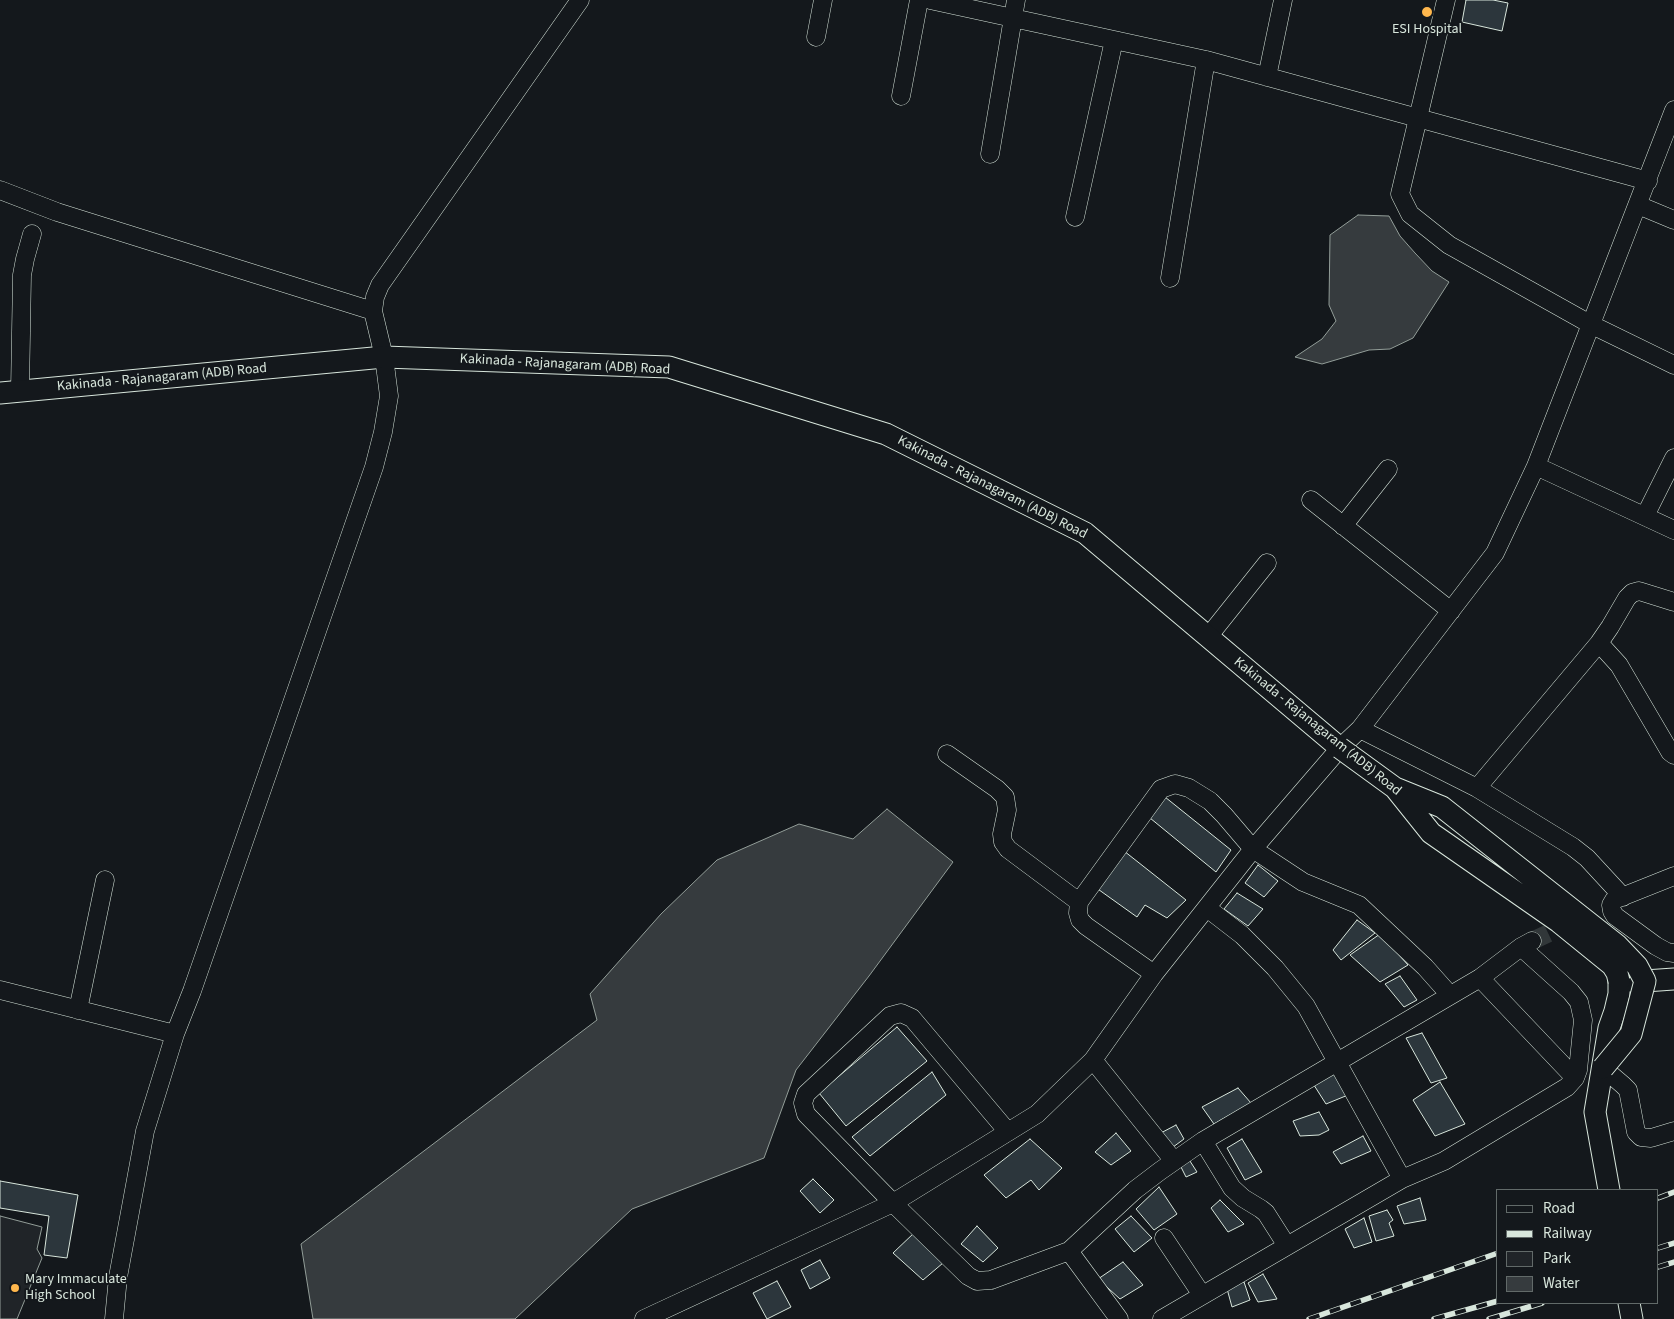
<!DOCTYPE html>
<html>
<head>
<meta charset="utf-8">
<style>
	body { margin:0 }
	#map { position:relative; width:1674px; height:1319px; overflow:hidden; background:#14181c; font-family:"Source Sans 3",sans-serif }
	canvas { display:block }
	.legend { position:absolute; left:1496px; top:1189px; width:162px; height:115px; box-sizing:border-box; background:#14181c; border:1px solid #626a69; margin:0; padding:6px 9px; list-style:none; font-size:15px; color:#d8e6dc }
	.legend li { display:flex; align-items:center; gap:10px; height:25px }
	.legend b { width:25px; border:1px solid #626a69 }
</style>
</head>
<body>
<div id="map">
<canvas width="1674" height="1319"></canvas>
<ul class="legend">
<li><b style="height:6px;background:#14181c"></b>Road</li>
<li><b style="height:6px;background:#d8e6dc"></b>Railway</li>
<li><b style="height:14px;background:#202428"></b>Park</li>
<li><b style="height:14px;background:#363b3e"></b>Water</li>
</ul>
</div>
<script>
const g = document.querySelector('canvas').getContext('2d');
g.lineJoin = 'round';
function paint(path, color) {
  g.fillStyle = color;
  g.fill(path, 'evenodd');
}
function toPath(rows) {
  const path = new Path2D();
  for (const r of rows) {
    path.moveTo(r[0], r[1]);
    for (let i = 2; i < r.length; i += 2) path.lineTo(r[i], r[i + 1]);
  }
  return path;
}
function strokePath(path, color, width, dash) {
  g.strokeStyle = color;
  g.lineWidth = width;
  g.lineCap = dash ? 'butt' : 'round';
  g.setLineDash(dash || []);
  g.stroke(path);
}
function label(font, color, halo, rows, align = 'center') {
  g.font = font + ' "Source Sans 3",sans-serif';
  g.lineWidth = 4;
  g.setLineDash([]);
  g.textBaseline = 'middle';
  g.strokeStyle = halo;
  g.fillStyle = color;
  for (const [text, x, y, turn = 0] of rows) {
    g.save();
    g.translate(x, y);
    g.rotate((+turn || 0) * Math.PI / 180);
    g.textAlign = isNaN(turn) ? turn : align;
    if (halo) g.strokeText(text, 0, 0);
    g.fillText(text, 0, 0);
    g.restore();
  }
}
const green = toPath([
	[0,1216,42,1227,37,1249,42,1258,17,1319,0,1319,0,1216]
]);
paint(green, '#202428');
strokePath(green, '#939e99', 1);
const water = toPath([
	[1358,215,1389,216,1400,236,1415,253,1432,271,1449,282,1413,338,1390,349,1369,350,1322,364,1295,357,1322,339,1336,321,1329,305,1330,235,1358,215],
	[887,809,953,862,869,976,796,1070,764,1158,632,1209,515,1319,313,1319,301,1244,597,1020,590,994,661,914,717,860,799,824,853,839,887,809]
]);
paint(water, '#363b3e');
strokePath(water, '#939e99', 1);
const building = toPath([
	[1466,0,1493,0,1508,3,1502,31,1462,22,1466,0],
	[1165,797,1231,850,1216,872,1150,818,1165,797],
	[1124,851,1186,900,1167,918,1145,905,1137,917,1095,887,1124,851],
	[1258,865,1278,881,1264,897,1245,883,1258,865],
	[1237,893,1263,909,1248,926,1224,909,1237,893],
	[1357,920,1375,933,1341,960,1333,950,1357,920],
	[1380,934,1408,965,1380,982,1350,955,1380,934],
	[1400,976,1417,1000,1404,1007,1385,984,1400,976],
	[897,1027,927,1061,846,1126,819,1093,897,1027],
	[1422,1033,1447,1078,1431,1083,1406,1038,1422,1033],
	[1332,1071,1348,1095,1326,1104,1312,1082,1332,1071],
	[932,1072,946,1095,870,1156,852,1137,932,1072],
	[1440,1082,1465,1124,1435,1136,1413,1100,1440,1082],
	[1238,1088,1251,1103,1214,1124,1202,1107,1238,1088],
	[1319,1112,1329,1130,1319,1135,1300,1136,1293,1121,1319,1112],
	[1176,1125,1184,1139,1169,1150,1157,1135,1176,1125],
	[1116,1133,1131,1151,1111,1165,1095,1152,1116,1133],
	[1363,1136,1371,1151,1341,1164,1333,1152,1363,1136],
	[1030,1139,1062,1168,1039,1190,1031,1180,1006,1198,984,1175,1030,1139],
	[1242,1139,1262,1172,1245,1180,1227,1148,1242,1139],
	[1188,1158,1197,1172,1186,1177,1179,1163,1188,1158],
	[813,1179,834,1200,820,1213,800,1191,813,1179],
	[0,1181,78,1195,67,1258,44,1255,49,1216,0,1208,0,1181],
	[1159,1187,1177,1214,1154,1230,1136,1209,1159,1187],
	[1420,1198,1426,1220,1404,1224,1397,1206,1420,1198],
	[1220,1200,1244,1224,1228,1232,1211,1208,1220,1200],
	[1387,1210,1393,1220,1389,1223,1394,1236,1376,1241,1369,1216,1387,1210],
	[1131,1216,1152,1238,1134,1252,1115,1229,1131,1216],
	[1364,1218,1372,1242,1354,1248,1345,1229,1364,1218],
	[977,1226,998,1248,983,1262,961,1244,977,1226],
	[914,1233,943,1263,923,1280,893,1253,914,1233],
	[820,1260,830,1278,810,1289,801,1270,820,1260],
	[1123,1262,1143,1285,1120,1299,1098,1279,1123,1262],
	[1263,1274,1277,1299,1258,1302,1248,1283,1263,1274],
	[777,1281,791,1307,767,1319,753,1293,777,1281],
	[1244,1282,1250,1300,1232,1307,1226,1285,1244,1282]
]);
paint(building, '#2c363c');
strokePath(building, '#d8e6dc', 1);
strokePath(toPath([
	[1532,941,1574,921]
]), '#313739', 18, [18, 9]);
const minor = toPath([
	[930,0,1206,60,1648,181],
	[1446,0,1400,194,1410,214,1449,245,1590,324,1674,365],
	[816,37,823,0],
	[1267,77,1283,0],
	[901,96,919,0],
	[990,154,1016,0],
	[0,190,57,212,373,311],
	[1638,205,1674,220],
	[1075,217,1114,40],
	[1170,278,1206,60],
	[20,391,22,275,25,259,32,234],
	[1536,466,1674,530],
	[1311,500,1451,611],
	[1645,516,1674,458],
	[1343,526,1388,469],
	[1208,637,1267,563],
	[1599,643,1619,665,1670,752,1674,755],
	[1360,729,1477,788,1573,847,1587,858,1623,897],
	[947,754,997,789,1005,797,1007,810,1002,834,1003,842,1008,849,1079,902],
	[1477,788,1599,643,1610,627,1627,598,1632,593,1639,591,1674,602],
	[1674,876,1614,900,1611,905,1612,911,1615,916,1656,946,1667,952,1674,953],
	[1207,908,1242,935,1275,968,1306,1006,1402,1179],
	[1154,974,1086,926,1080,920,1078,913,1079,902,1161,789,1175,784,1189,788,1210,801,1224,815,1253,849,1303,882,1359,905,1425,967,1449,994],
	[1480,978,1575,1078],
	[0,990,175,1034],
	[78,1010,105,880],
	[1093,1060,1174,1161],
	[1603,1068,1623,1085,1628,1090,1636,1132,1641,1137,1651,1138,1674,1131],
	[1008,1132,912,1018,901,1013,890,1016,806,1094,803,1103,806,1114,893,1203,968,1276,977,1281,991,1280,1069,1251,1135,1190,1160,1171,1203,1141,1480,978,1521,947,1532,941],
	[1203,1141,1232,1188,1243,1198,1261,1209,1266,1213,1287,1246],
	[1164,1238,1202,1295],
	[1069,1251,1119,1319],
	[114,1319,118,1277,145,1131,175,1034,192,991,374,467,383,432,389,396,384,357,373,311,375,297,380,285,580,0],
	[644,1319,893,1203,1037,1114,1093,1060,1154,974,1253,849,1340,748,1360,729,1495,553,1536,466,1674,110],
	[1162,1319,1402,1179,1444,1161,1567,1087,1575,1078,1578,1070,1583,1020,1579,1002,1571,992,1521,947]
]);
const major = toPath([
	[0,393,384,357,669,367,886,434,1085,533,1340,748],
	[1609,1190,1595,1112,1609,1028,1615,1011,1619,994,1619,981,1645,981,1674,979],
	[1629,1303,1632,1319]
]);
strokePath(minor, '#d8e6dc', 19);
strokePath(major, '#d8e6dc', 23);
strokePath(minor, '#14181c', 18);
strokePath(major, '#14181c', 21);
const rail = toPath([
	[1658,1198,1674,1192],
	[1658,1248,1674,1243],
	[1658,1267,1674,1262],
	[1309,1319,1498,1253],
	[1434,1319,1498,1301],
	[1489,1319,1542,1303]
]);
strokePath(rail, '#d8e6dc', 5.5);
strokePath(rail, '#14181c', 4, [11]);
const majorBridge = toPath([
	[1340,748,1395,788,1431,833,1559,922,1612,965,1617,973,1619,981],
	[1395,788,1442,807,1617,945,1637,966,1645,981,1631,1034,1603,1068]
]);
strokePath(majorBridge, '#d8e6dc', 23, []);
strokePath(majorBridge, '#14181c', 21);
for (const [x, y, r, color] of [
	[1427,12,6,"#ffb74d"],
	[15,1288,5,"#ffb74d"]
]) {
  const dot = new Path2D();
  dot.arc(x, y, r, 0, 2 * Math.PI);
  g.fillStyle = color;
  g.fill(dot);
  strokePath(dot, '#14181c', 2);
}
label('14px', '#d8e6dc', '#14181c', [
	["ESI Hospital",1427,30],
	["Mary Immaculate",25,1280,"left"],
	["High School",25,1296,"left"]
]);
label('14px', '#d8e6dc', '#14181c', [
	["Kakinada - Rajanagaram (ADB) Road",565,365,3],
	["Kakinada - Rajanagaram (ADB) Road",162,378,-5],
	["Kakinada - Rajanagaram (ADB) Road",992,488,27],
	["Kakinada - Rajanagaram (ADB) Road",1317,727,39]
]);
</script>
</body>
</html>
